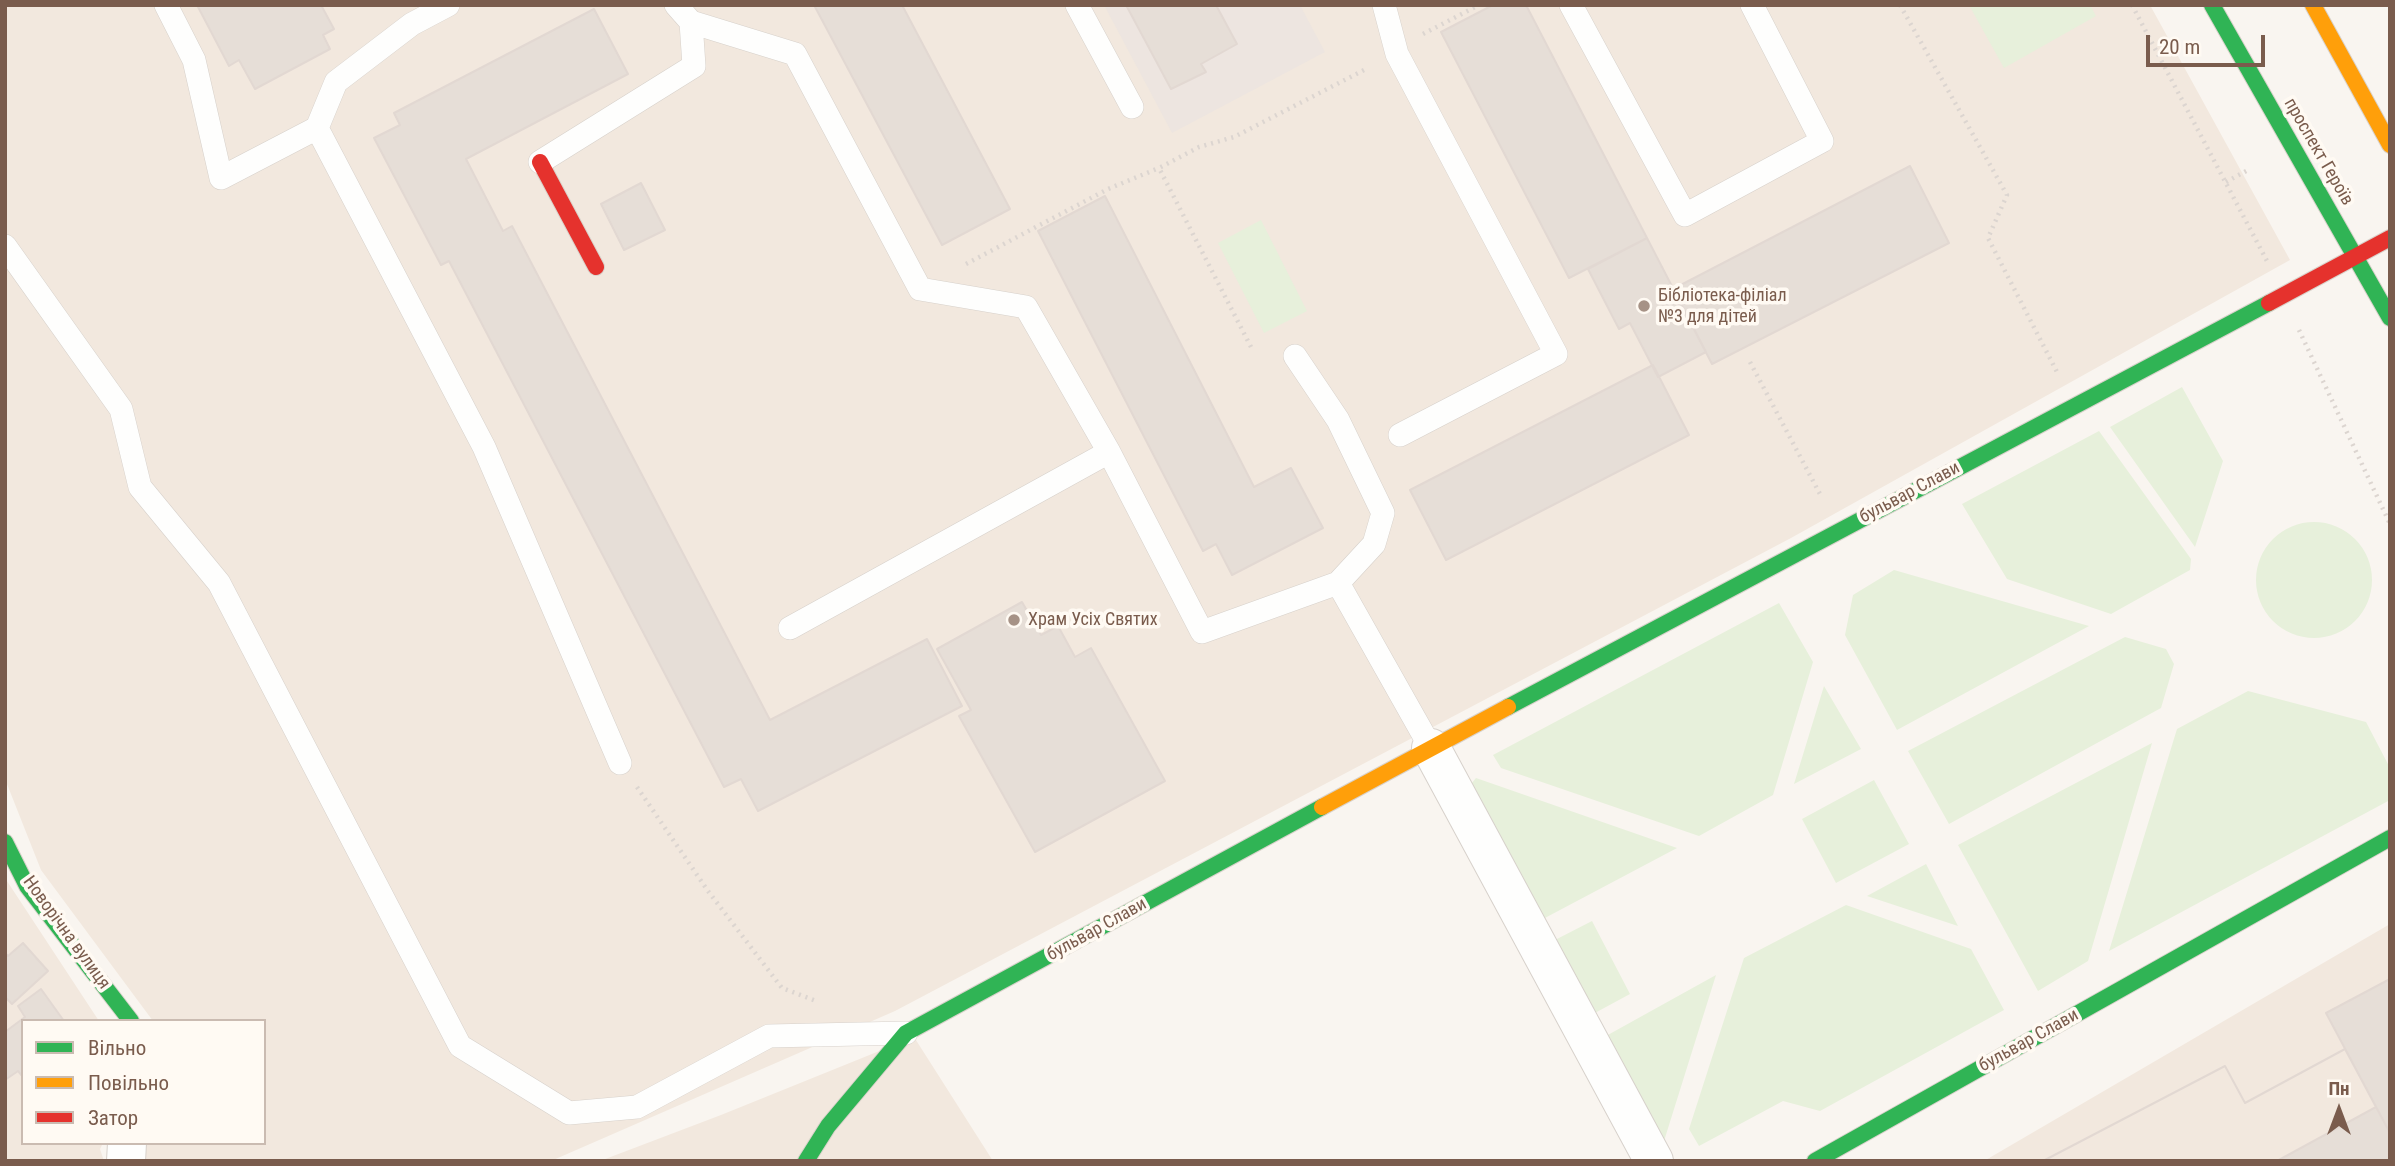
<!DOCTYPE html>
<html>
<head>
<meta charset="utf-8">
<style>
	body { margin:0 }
	#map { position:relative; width:2395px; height:1166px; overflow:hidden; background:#f9f5f0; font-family:"Roboto Condensed",sans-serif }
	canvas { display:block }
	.frame { position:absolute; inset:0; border:7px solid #7a5c4d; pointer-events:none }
	.legend { position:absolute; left:21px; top:1019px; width:245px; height:126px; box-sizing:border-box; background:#fffaf3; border:2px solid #cabbb1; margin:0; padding:9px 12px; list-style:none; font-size:21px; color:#7a5c4d }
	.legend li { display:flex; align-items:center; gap:14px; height:35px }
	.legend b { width:35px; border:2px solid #cabbb1 }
	.north { position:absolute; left:2304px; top:1075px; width:70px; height:70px; -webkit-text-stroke:5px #fffaf3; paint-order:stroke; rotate:0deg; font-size:19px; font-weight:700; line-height:28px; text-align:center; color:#7a5c4d }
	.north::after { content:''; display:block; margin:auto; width:24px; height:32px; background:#7a5c4d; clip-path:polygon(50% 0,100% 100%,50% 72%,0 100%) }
	.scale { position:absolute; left:2146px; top:35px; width:119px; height:32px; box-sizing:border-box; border:4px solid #7a5c4d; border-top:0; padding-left:9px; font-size:21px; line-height:24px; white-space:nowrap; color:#7a5c4d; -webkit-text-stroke:5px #fffaf3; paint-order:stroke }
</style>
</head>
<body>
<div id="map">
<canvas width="2395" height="1166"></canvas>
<div class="frame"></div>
<ul class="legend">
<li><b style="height:9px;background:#30b455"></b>Вільно</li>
<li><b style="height:9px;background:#ff9f0a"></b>Повільно</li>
<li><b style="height:9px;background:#e5322d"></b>Затор</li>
</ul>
<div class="north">Пн</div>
<div class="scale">20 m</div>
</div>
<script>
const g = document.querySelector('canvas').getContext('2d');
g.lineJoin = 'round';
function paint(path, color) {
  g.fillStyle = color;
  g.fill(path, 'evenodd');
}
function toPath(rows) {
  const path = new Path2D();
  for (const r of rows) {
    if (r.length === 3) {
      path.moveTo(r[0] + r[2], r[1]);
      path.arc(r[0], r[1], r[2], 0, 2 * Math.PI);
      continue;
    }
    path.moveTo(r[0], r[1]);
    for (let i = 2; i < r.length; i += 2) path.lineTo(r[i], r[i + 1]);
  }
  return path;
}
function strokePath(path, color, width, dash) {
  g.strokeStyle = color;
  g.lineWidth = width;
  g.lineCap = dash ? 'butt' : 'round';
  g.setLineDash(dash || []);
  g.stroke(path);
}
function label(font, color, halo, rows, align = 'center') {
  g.font = font + ' "Roboto Condensed",sans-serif';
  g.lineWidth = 7;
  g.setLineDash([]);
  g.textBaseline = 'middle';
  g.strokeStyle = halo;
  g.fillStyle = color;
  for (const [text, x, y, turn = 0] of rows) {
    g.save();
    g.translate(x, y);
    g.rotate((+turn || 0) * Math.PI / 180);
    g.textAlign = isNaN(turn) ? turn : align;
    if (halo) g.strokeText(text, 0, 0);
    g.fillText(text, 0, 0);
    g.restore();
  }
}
paint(toPath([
	[5,5,2150,5,2290,260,1791,538,895,1011,551,1161,140,1161,147,1143,264,1143,264,1021,153,1021,41,870,5,779],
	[5,878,99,1021,23,1021,23,1143,103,1143,100,1149,104,1161,5,1161],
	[2390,924,2390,1161,1984,1161],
	[914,1037,993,1161,600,1161,721,1115]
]), '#f2e8de');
paint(toPath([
	[1104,5,1300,5,1325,52,1172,133]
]), '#ede5e0');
paint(toPath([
	[1969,5,2090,5,2096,16,2004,68],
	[1261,220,1307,311,1264,333,1218,243],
	[2182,387,2223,461,2195,547,2110,427],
	[2099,431,2191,559,2190,570,2111,614,2007,579,1962,504],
	[2314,580,58],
	[1894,570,2089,626,1897,730,1845,635,1853,595],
	[1779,603,1813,662,1773,795,1699,836,1501,768,1493,755],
	[2125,637,2166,649,2174,664,2161,708,1949,824,1908,751],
	[1824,686,1861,749,1794,784],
	[2248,691,2366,722,2390,768,2390,800,2109,951,2177,729],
	[2152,743,2088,961,2038,991,1958,845],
	[1476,778,1677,848,1543,919,1471,784],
	[1874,780,1909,844,1836,883,1802,819],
	[1926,864,1958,926,1867,896],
	[1846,905,1971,949,2004,1010,1820,1111,1783,1101,1699,1146,1689,1129,1744,958],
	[1592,921,1630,994,1593,1014,1555,940],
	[1716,975,1664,1141,1606,1036]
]), '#e7f0db');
const building = toPath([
	[197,5,321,5,334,29,323,35,330,49,255,89,239,60,229,66,197,5],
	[814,5,902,5,1010,209,942,245,814,5],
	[1126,5,1216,5,1237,44,1201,64,1206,72,1171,89,1126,5],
	[1493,5,1526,5,1647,238,1569,278,1441,32,1493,5],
	[594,9,628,74,466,159,503,231,512,226,770,720,927,639,962,706,758,811,741,779,724,787,449,261,441,265,374,138,400,125,394,113,594,9],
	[1910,166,1949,243,1712,364,1673,289,1910,166],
	[641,183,665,230,624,250,601,204,641,183],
	[1105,196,1254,487,1291,468,1323,528,1232,575,1216,544,1203,551,1038,231,1105,196],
	[1647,238,1706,352,1658,377,1630,323,1619,329,1588,269,1647,238],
	[1653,365,1689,435,1446,560,1410,490,1653,365],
	[1022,602,1041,635,1058,626,1075,657,1091,648,1165,781,1035,852,959,716,971,710,937,649,1022,602],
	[23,943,48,971,12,1004,5,997,5,953,8,956,23,943],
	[2390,979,2390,1133,2326,1013,2390,979],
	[41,989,64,1021,23,1021,23,1077,18,1071,5,1080,5,1032,25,1017,18,1006,41,989],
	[2345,1049,2376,1107,2277,1161,2043,1161,2225,1066,2245,1103,2345,1049],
	[2345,1049,2376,1107,2277,1161,2043,1161,2225,1066,2245,1103,2345,1049],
	[2376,1107,2390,1133,2390,1161,2277,1161,2376,1107]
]);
paint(building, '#e6ded7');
strokePath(building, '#e2d8d2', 2);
const lane = toPath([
	[166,5,194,60,221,178,317,128,484,447,620,763],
	[676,5,691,22,795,54,920,289,1026,307,1109,452,1202,632,1338,583,1431,748],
	[1077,5,1132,107],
	[1384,5,1397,54,1556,354,1400,435],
	[1571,5,1685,215,1822,141,1752,5],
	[317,128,336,82,412,24,448,5],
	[540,162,694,66,691,22],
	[5,246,121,409,140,487,219,583,460,1046,569,1113,637,1107,769,1036,906,1033],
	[1295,356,1338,420,1383,513,1374,544,1338,583],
	[790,628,1109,452]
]);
const street = toPath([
	[1431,748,1654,1161],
	[126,1161,127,1143]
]);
const fast = toPath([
	[2212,5,2390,318],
	[1508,707,2269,303],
	[5,842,27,886,131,1021],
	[806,1161,828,1126,906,1033,1322,807],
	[1815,1161,2390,838]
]);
const slow = toPath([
	[2313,5,2390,145],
	[1322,807,1508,707]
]);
const jam = toPath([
	[540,162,596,267],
	[2269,303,2390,238]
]);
strokePath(lane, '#d7d1cb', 24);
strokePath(street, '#d7d1cb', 40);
strokePath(fast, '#d9d2cb', 18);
strokePath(slow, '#d9d2cb', 18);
strokePath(jam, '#d9d2cb', 18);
strokePath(toPath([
	[1900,5,2007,195,1988,238,2057,372],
	[2132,5,2267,261],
	[1423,34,1479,5],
	[2226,182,2248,170],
	[966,264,1108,189,1159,168],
	[2299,330,2390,524],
	[1251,347,1159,168,1199,147,1234,137,1368,68],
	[1750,362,1821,496],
	[637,787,708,891,782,988,816,1001]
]), '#dcd5d0', 4.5, [2, 5]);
strokePath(lane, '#fefefd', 23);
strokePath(street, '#fefefd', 38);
strokePath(fast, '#30b455', 16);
strokePath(slow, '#ff9f0a', 16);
strokePath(jam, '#e5322d', 16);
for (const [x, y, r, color] of [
	[1644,306,7,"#a69286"],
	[1014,620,7,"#a69286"]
]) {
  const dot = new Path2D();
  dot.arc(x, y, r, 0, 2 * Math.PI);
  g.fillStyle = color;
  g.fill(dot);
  strokePath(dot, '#fffaf3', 2.5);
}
label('18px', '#7a5c4d', '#fffaf3', [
	["проспект Героїв",2318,152,60],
	["бульвар Слави",1910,493,-28],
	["бульвар Слави",1097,930,-29],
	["Новорічна вулиця",66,933,54],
	["бульвар Слави",2029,1041,-29]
]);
label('18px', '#7a5c4d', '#fffaf3', [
	["Бібліотека-філіал",1658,296],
	["№3 для дітей",1658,317],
	["Храм Усіх Святих",1028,620]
], 'left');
</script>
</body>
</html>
